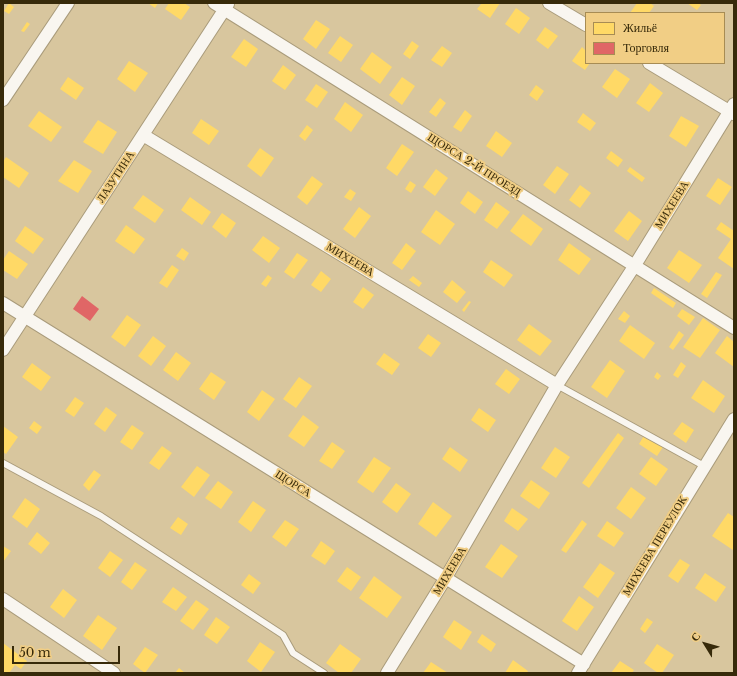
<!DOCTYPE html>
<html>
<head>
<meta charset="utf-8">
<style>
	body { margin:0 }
	#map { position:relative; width:737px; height:676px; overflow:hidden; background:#d8c69e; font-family:"Libre Baskerville",serif }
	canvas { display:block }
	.frame { position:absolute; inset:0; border:4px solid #372a0a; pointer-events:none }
	.legend { position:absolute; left:585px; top:12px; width:140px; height:52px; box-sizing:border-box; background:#f1ce85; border:1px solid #a78c54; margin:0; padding:5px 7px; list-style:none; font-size:12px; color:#372a0a }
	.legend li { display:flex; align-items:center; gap:8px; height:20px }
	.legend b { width:20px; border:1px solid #a78c54 }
	.north { position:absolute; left:685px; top:624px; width:40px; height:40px; -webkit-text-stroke:3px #f1ce85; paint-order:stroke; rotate:307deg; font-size:11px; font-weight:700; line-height:16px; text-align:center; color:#372a0a }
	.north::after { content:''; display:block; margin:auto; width:14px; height:18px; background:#372a0a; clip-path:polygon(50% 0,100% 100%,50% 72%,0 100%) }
	.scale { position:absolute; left:12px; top:646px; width:108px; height:18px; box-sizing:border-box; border:2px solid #372a0a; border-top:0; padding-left:5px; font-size:12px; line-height:14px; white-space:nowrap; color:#372a0a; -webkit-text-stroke:3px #f1ce85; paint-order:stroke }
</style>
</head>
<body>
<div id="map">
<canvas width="737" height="676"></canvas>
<div class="frame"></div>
<ul class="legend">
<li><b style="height:11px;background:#ffd966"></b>Жильё</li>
<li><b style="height:11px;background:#e06666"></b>Торговля</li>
</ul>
<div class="north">С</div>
<div class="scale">50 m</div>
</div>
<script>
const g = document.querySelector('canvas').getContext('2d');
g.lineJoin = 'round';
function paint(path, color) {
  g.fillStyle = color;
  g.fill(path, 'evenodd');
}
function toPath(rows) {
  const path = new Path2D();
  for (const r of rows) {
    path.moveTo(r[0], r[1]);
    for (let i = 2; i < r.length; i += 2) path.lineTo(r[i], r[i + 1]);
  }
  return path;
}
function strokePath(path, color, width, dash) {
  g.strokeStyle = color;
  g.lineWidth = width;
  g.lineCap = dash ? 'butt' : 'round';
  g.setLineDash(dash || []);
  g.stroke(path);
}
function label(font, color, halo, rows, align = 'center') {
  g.font = font + ' "Libre Baskerville",serif';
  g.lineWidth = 4;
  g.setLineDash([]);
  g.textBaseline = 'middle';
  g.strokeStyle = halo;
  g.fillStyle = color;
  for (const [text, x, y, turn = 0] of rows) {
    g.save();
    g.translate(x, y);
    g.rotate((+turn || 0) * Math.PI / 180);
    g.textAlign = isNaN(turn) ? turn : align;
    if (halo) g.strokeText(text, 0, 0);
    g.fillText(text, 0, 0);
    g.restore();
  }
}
paint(toPath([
	[9,3,14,7,9,14,4,11],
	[148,3,158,3,155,8],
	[169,3,184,3,190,7,181,20,165,9],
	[482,3,500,3,490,18,477,9],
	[637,3,650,3,654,6,649,13,630,13],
	[687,3,698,3,701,5,697,10],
	[516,8,530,18,519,34,505,24],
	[316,20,330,29,316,49,303,39],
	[27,22,30,24,24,32,21,31],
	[545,27,558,36,548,49,536,40],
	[340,36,353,45,341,62,328,53],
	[244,39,258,49,246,67,231,57],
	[412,41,419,46,410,59,403,54],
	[442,46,452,53,442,67,431,60],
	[582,47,586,51,586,63,590,63,585,70,572,61],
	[372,52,392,67,380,84,360,69],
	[129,61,148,73,135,92,117,79],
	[283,65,296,75,285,90,272,81],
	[615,69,630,79,617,98,602,87],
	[68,77,84,88,76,100,60,89],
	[402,77,415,86,402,105,389,95],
	[650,83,663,93,649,112,636,103],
	[316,84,328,92,317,108,305,100],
	[536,85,544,91,537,101,529,95],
	[440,98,446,103,436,117,429,112],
	[345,102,363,115,351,132,334,119],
	[465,110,472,116,461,132,453,127],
	[39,111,62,127,51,142,28,126],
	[583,113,596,123,590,131,577,122],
	[681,116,699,126,686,147,669,136],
	[201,119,219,131,209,145,192,133],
	[98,120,117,132,103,154,83,142],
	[307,125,313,130,305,141,299,136],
	[496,131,512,143,502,157,486,146],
	[402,144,414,152,397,176,386,168],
	[260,148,274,158,261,177,247,166],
	[611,151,623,160,618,167,606,158],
	[6,157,29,173,19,188,3,177,3,162],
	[74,160,92,171,78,193,58,181],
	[557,166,569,174,555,194,543,185],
	[630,167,645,178,642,182,627,171],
	[436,169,448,178,435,196,423,187],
	[312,176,323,184,307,205,297,197],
	[718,178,732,187,720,205,706,196],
	[410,181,416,185,411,193,405,189],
	[580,185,591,193,580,208,569,200],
	[350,189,356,193,351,201,344,197],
	[468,191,483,202,475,214,460,203],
	[143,195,164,210,155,223,133,208],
	[190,197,211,212,202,225,181,210],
	[496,202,510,212,497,229,484,220],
	[359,207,371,216,355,238,343,229],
	[436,210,455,224,440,245,421,232],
	[629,211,642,221,628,241,614,231],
	[222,213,236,223,226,238,212,227],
	[523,214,543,229,531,246,510,231],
	[721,222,734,231,734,269,718,258,731,239,716,229],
	[126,225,145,239,134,254,115,241],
	[25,226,44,239,33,254,15,241],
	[263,236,280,248,269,263,252,250],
	[406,243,416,251,402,270,392,263],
	[569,243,591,259,579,275,558,260],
	[182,248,189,253,184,261,176,256],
	[679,250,702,265,689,283,667,268],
	[9,251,28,264,17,279,3,270,3,260],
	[297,253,308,260,294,279,284,272],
	[491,260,513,275,504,287,483,272],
	[172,265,179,270,167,288,159,283],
	[321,271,331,279,321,292,311,285],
	[716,272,722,275,707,298,701,294],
	[268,275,272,278,266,287,261,284],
	[413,276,422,283,419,287,409,280],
	[452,280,466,292,457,303,443,292],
	[363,287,374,295,363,309,353,302],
	[654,288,676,303,673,308,651,293],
	[469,301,471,302,464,312,462,310],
	[682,309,695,317,689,325,677,316],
	[624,311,630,316,625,323,618,319],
	[127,315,141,325,125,347,111,337],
	[703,318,720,330,700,358,683,347],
	[529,324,552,341,540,356,517,340],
	[630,325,655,343,644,359,619,341],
	[679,331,684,335,673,350,669,347],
	[428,334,441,343,431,357,418,348],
	[153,336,166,346,151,366,138,356],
	[727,336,734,342,734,367,715,353],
	[176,352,191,363,178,381,163,370],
	[384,353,400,364,392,375,376,364],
	[610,360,625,371,607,398,591,387],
	[681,362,686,366,678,378,673,375],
	[32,363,51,377,41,391,22,377],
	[506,369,520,379,509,394,495,384],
	[211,372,226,382,214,400,199,389],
	[657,372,661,376,658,380,654,377],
	[299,377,312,386,296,408,283,399],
	[703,380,725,396,714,413,691,398],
	[262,390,275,399,259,421,247,412],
	[75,397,84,403,74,417,65,411],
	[106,407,117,415,105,432,94,424],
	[479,408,496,420,488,432,471,420],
	[303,415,319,427,304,447,288,436],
	[34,421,42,427,37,434,29,428],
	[682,422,694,430,686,443,673,434],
	[132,425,144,433,132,450,120,442],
	[3,426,18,437,6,454,3,452],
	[618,433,624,438,589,488,582,483],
	[645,434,663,447,657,456,639,444],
	[332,442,345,451,332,469,319,461],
	[162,446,172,453,159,470,149,463],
	[450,447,468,460,460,472,442,459],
	[555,447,570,457,556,478,541,468],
	[374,457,391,468,373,493,357,482],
	[651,457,668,469,656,486,639,474],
	[197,466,210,475,194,497,181,487],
	[94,470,101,475,89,491,83,485],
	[531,480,550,493,539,509,520,496],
	[218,481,233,492,221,509,205,498],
	[396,483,411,494,397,513,382,502],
	[631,487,646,498,631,519,616,508],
	[25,498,40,509,27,528,12,517],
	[253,501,266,510,251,532,238,522],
	[433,502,452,516,436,537,418,524],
	[512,508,528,519,518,531,504,521],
	[728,513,734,517,733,550,712,536],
	[178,517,188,524,181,535,170,528],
	[285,520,299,529,286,547,272,537],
	[582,520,587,524,566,553,561,550],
	[607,521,624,533,614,547,597,536],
	[37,532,50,543,41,554,28,544],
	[321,541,335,551,325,565,311,556],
	[501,544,518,556,502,578,485,567],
	[3,546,11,551,3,562],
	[110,551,123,560,110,577,98,568],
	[680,559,690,565,678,583,668,576],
	[135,562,147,570,132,590,121,582],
	[600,563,615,573,598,598,583,587],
	[347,567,361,577,351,591,337,581],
	[705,573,726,587,716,602,695,588],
	[249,574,261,583,253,594,241,585],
	[374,576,402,597,387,618,359,598],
	[173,587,187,597,176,611,162,602],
	[63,589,77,600,64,618,50,607],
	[579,596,594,607,577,631,562,621],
	[196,600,209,609,193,630,180,621],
	[98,615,117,628,102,650,83,636],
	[216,617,230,627,217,644,204,635],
	[647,618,653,622,645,633,640,629],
	[454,620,472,632,461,650,443,637],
	[482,634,496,644,491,652,477,642],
	[260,642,275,652,261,672,247,661],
	[3,643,27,661,21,669,15,665,9,673,3,673],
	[340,644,361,659,351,673,339,673,326,663],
	[657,644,674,655,662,673,658,673,644,663],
	[145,647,158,655,145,673,133,664],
	[513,660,528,671,527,673,505,673],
	[620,661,634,670,632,673,611,673],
	[431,662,448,673,423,673],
	[179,668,185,673,175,673]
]), '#ffd966');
paint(toPath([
	[82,296,99,309,90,321,73,309]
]), '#e06666');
const service = toPath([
	[557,385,704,466],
	[3,463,101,516,283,635,293,653,324,673]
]);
const minor = toPath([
	[214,3,734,328],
	[549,3,586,25],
	[649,63,734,114],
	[3,100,68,3],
	[143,135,557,385],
	[3,303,584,664],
	[3,350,228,4],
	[3,599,114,673],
	[387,673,445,579,557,385,635,265,734,104],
	[578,673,734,419]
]);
strokePath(service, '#a99b7b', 8);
strokePath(minor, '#a99b7b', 14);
strokePath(service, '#f9f6f0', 6);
strokePath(minor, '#f9f6f0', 12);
label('11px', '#372a0a', '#f1ce85', [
	["ЩОРСА 2-Й ПРОЕЗД",474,165,32],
	["ЛАЗУТИНА",116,177,-57],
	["МИХЕЕВА",672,205,-58],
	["МИХЕЕВА",350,260,31],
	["ЩОРСА",293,484,32],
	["МИХЕЕВА ПЕРЕУЛОК",655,546,-59],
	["МИХЕЕВА",450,571,-59]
]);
</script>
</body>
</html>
